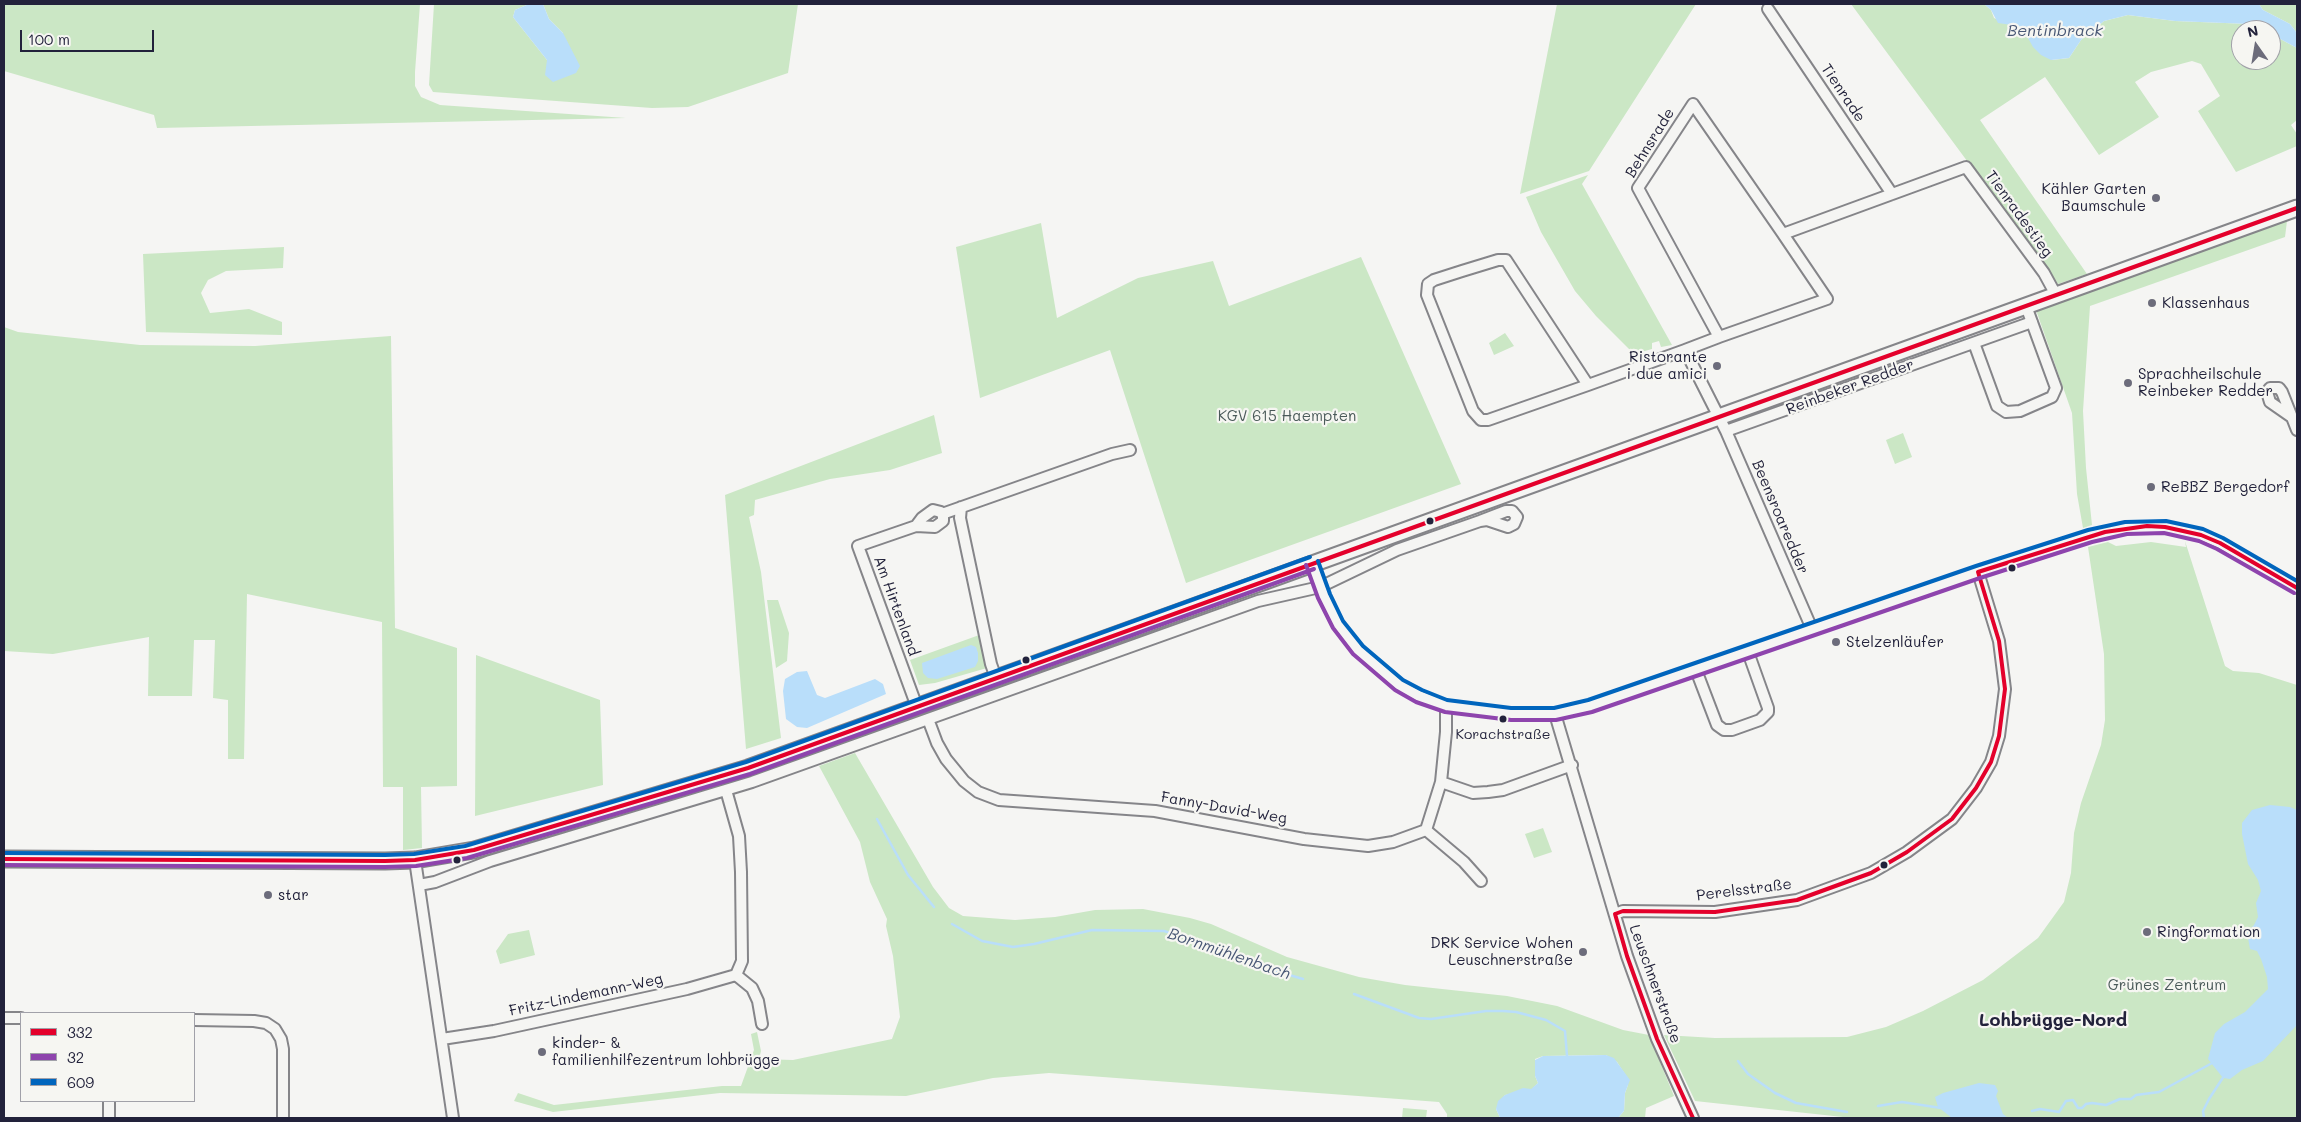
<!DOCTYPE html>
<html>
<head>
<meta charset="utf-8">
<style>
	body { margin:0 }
	#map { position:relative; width:2301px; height:1122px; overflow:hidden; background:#f5f5f3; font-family:Mali,sans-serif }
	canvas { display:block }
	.frame { position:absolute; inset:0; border:5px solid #22223b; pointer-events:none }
	.legend { position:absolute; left:20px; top:1012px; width:175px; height:90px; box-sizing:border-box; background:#f6f6f2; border:1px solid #a1a1a9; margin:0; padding:6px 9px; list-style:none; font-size:15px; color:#22223b }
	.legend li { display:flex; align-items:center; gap:10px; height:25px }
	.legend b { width:25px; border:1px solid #a1a1a9 }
	.north { position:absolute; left:2231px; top:20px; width:50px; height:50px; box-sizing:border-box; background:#f6f6f2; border:1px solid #a1a1a9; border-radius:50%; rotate:347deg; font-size:14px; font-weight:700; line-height:20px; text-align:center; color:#22223b }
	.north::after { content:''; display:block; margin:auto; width:18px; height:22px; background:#6c6c7b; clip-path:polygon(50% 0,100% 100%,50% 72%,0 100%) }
	.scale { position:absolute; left:20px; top:30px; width:134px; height:22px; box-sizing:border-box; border:2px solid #22223b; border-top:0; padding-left:6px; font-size:15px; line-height:18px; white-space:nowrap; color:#22223b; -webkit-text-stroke:4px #f6f6f2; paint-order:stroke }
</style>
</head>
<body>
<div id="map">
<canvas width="2301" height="1122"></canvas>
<div class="frame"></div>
<ul class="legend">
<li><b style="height:6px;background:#e4002b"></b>332</li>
<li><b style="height:6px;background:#8e44ad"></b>32</li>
<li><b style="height:6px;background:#0065bd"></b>609</li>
</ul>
<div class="north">N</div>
<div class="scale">100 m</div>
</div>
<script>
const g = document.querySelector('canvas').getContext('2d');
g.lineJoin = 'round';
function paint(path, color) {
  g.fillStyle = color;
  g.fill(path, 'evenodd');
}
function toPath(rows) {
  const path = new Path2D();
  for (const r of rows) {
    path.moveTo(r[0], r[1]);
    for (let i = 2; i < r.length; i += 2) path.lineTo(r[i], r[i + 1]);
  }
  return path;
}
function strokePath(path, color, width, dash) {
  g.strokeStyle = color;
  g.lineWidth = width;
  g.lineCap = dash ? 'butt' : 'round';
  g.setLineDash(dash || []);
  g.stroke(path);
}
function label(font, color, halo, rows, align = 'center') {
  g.font = font + ' Mali,sans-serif';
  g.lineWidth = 4.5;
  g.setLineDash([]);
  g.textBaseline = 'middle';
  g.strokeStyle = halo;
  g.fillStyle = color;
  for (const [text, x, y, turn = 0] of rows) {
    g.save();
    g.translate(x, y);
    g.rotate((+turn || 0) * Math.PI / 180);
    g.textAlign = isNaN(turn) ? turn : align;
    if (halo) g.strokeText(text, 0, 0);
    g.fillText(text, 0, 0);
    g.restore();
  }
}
paint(toPath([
	[4,4,420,4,415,72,415,86,421,97,440,105,626,118,157,128,154,115,4,71],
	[434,4,529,4,515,10,513,17,547,60,563,33,549,19,543,4,798,4,788,73,688,107,652,108,433,92,429,85],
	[1557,4,1696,4,1589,171,1520,194],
	[1851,4,1984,4,1991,10,1994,18,2012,26,2025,27,2028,38,2052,60,2069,58,2081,40,2104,21,2128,15,2175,21,2250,24,2262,30,2241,30,2241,60,2271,60,2271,34,2297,48,2297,120,2291,125,2297,134,2297,146,2236,172,2198,111,2220,96,2201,64,2192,61,2151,72,2135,82,2159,117,2099,155,2045,77,1980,120,2087,274,2058,284],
	[2259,4,2297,4,2297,33,2290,24,2263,10],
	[1588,175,1582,184,1672,345,1661,347,1659,341,1652,343,1652,349,1634,354,1596,316,1575,291,1541,232,1526,197],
	[2287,221,2285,237,2090,306,2083,411,2086,468,2092,525,2083,528,2077,494,2072,413,2036,310],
	[1041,223,1057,318,1138,278,1213,261,1229,306,1361,257,1461,484,1186,583,1110,350,980,398,956,247],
	[284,247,283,268,226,271,208,280,201,293,210,313,249,309,282,322,282,335,146,332,143,254],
	[4,327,18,332,140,345,255,346,391,336,395,628,457,648,457,786,421,787,422,848,403,850,403,787,383,787,382,622,247,594,244,759,228,759,228,700,213,698,215,640,194,640,192,696,148,696,149,637,53,654,4,651],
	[1505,333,1514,346,1494,355,1489,343],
	[934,415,942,453,890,470,830,479,755,500,754,515,749,517,761,572,781,738,746,749,725,495],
	[1903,433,1912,457,1895,464,1886,440],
	[2185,541,2225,666,2233,671,2259,673,2297,685,2297,1118,1852,1118,1695,1101,1664,1035,1715,1038,1847,1037,1886,1027,1923,1011,1983,980,2038,938,2064,902,2071,873,2074,833,2081,803,2101,745,2105,720,2104,654,2088,547,2108,542,2116,546,2151,542,2186,547],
	[767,600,778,600,789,633,787,661,776,668],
	[982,634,980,641,987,668,935,683,919,685,910,660],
	[476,655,600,700,603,785,475,816],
	[855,753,933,887,949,908,963,916,1015,920,1055,917,1095,910,1143,909,1190,918,1211,924,1287,957,1359,977,1405,985,1507,996,1557,1006,1623,1030,1649,1035,1674,1096,1646,1108,1645,1118,1618,1118,1624,1111,1625,1093,1628,1085,1626,1076,1617,1062,1606,1055,1543,1056,1535,1059,1535,1076,1538,1083,1531,1090,1505,1095,1496,1109,1500,1118,1447,1118,1447,1114,1439,1102,1049,1073,993,1078,906,1096,720,1093,553,1112,514,1101,518,1093,554,1105,722,1086,741,1086,754,1050,751,1034,757,1032,761,1051,759,1059,793,1060,892,1039,900,1017,893,956,886,926,887,919,870,882,860,842,819,766],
	[1543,828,1552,852,1534,858,1525,834],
	[529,930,535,955,500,964,496,951,508,934],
	[1403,1108,1427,1110,1426,1118,1402,1118]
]), '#cbe7c5');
paint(toPath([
	[529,4,543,4,549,19,563,33,580,66,576,73,553,82,545,75,547,60,513,17,515,10],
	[1984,4,2259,4,2263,10,2290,24,2297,33,2297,48,2271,34,2271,30,2262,30,2250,24,2175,21,2128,15,2104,21,2081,40,2069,58,2051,60,2041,55,2033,47,2028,38,2025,27,1998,23,1991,10],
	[971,645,976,647,978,653,978,661,975,667,937,679,928,678,923,673,922,663],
	[807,671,817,695,825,698,875,679,883,684,886,694,807,728,797,727,786,719,783,691,785,679,797,672],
	[2270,805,2290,807,2297,810,2297,1025,2263,1061,2242,1070,2230,1079,2223,1078,2208,1059,2215,1033,2224,1024,2245,1012,2268,989,2267,977,2261,959,2257,951,2250,949,2247,932,2254,925,2258,917,2256,903,2261,891,2258,880,2248,864,2242,834,2242,823,2252,810],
	[1606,1055,1614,1058,1630,1080,1625,1093,1624,1111,1618,1118,1500,1118,1496,1109,1498,1101,1505,1095,1523,1088,1531,1089,1538,1083,1535,1076,1535,1060,1543,1056],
	[1979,1083,1995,1085,1998,1091,1996,1096,2003,1114,2008,1118,1952,1118,1938,1107,1935,1097,1943,1093]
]), '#b9defa');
strokePath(toPath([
	[877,819,908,875,934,907],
	[952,924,982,941,1013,947,1034,944,1092,930,1164,931,1228,951,1269,969,1303,979],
	[1354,994,1419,1018,1431,1019,1486,1011,1503,1011,1516,1012,1546,1020,1565,1031,1567,1056],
	[1738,1061,1748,1074,1775,1093,1796,1103,1847,1112],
	[1878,1106,1902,1102,1941,1108],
	[2032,1111,2040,1109,2059,1112,2066,1101,2073,1100,2078,1108,2082,1108,2086,1104,2092,1103,2106,1105,2120,1099,2131,1099,2136,1095,2159,1092,2214,1062],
	[2204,1118,2203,1111,2209,1099,2224,1076]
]), '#b9defa', 2.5);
const minor = toPath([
	[1768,9,1892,194],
	[1783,234,1827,299,1719,337,1638,188,1693,104,1783,234,1966,167,2044,273,2056,295],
	[1719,337,1685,350,1726,431,1812,629],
	[1974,343,1997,406,2006,412,2020,411,2052,397,2056,388,2026,306],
	[1588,385,1506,260,1498,260,1462,271,1434,280,1428,284,1427,295,1473,411,1481,420,1488,420,1588,385,1685,350],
	[2293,418,2270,402,2267,392,2270,388,2279,388,2282,392,2284,397,2297,430],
	[1726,431,2032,322],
	[961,507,960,518,991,664,996,678],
	[942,514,1112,454,1130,450],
	[916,526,922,518,933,510,941,512,943,516,943,521,935,527,916,526,858,546,917,707],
	[1312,563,1324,596,1338,624,1358,650,1399,685,1419,696,1446,706,1511,714,1555,714,1590,706,1978,572,2090,536,2126,528,2165,527,2201,535,2220,543,2297,588],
	[1696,670,1717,725,1724,730,1732,730,1760,720,1768,712,1768,708,1748,652],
	[1555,714,1627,956,1657,1039,1693,1118],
	[928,719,937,743,946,759,964,781,978,792,999,800,1155,811,1304,839,1368,846,1393,842,1426,830,1441,782,1446,732,1446,706],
	[1441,782,1473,793,1488,792,1503,790,1572,765],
	[1426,830,1464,862,1481,881],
	[415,860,453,1118],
	[419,885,435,882,490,861,752,782,1258,601,1320,587,1397,550,1480,521,1506,511,1512,511,1517,517,1514,524,1508,527,1487,520,1480,521],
	[1615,914,1623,911,1715,912,1797,900,1871,873,1907,852,1952,819,1976,788,1991,762,1999,736,2005,689,1999,641,1978,572],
	[736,975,752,988,758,1001,762,1024],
	[4,1018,21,1018],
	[194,1020,254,1021,266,1023,275,1029,281,1039,283,1049,283,1118],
	[442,1039,494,1031,687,989,736,975,742,961,741,872,739,836,726,790],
	[109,1118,109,1101]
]);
const secondary = toPath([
	[4,859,385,861,415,860,474,850,748,768,2297,208]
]);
strokePath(minor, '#858589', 14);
strokePath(secondary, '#858589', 19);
strokePath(minor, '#f5f5f3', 10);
strokePath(secondary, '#f5f5f3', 15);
strokePath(toPath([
	[1978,572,2105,532,2147,526,2165,527,2201,535,2220,543,2297,588],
	[4,859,385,861,415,860,474,850,748,768,2297,208],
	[1615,914,1623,911,1715,912,1797,900,1871,873,1907,852,1952,819,1976,788,1991,762,1999,736,2005,689,1999,641,1978,572],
	[1615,914,1627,956,1657,1039,1693,1118]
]), '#e4002b', 4);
strokePath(toPath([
	[1306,565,1318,598,1333,628,1353,654,1395,690,1416,702,1445,712,1511,720,1556,720,1592,712,1980,578,2092,542,2127,534,2164,533,2199,541,2217,549,2294,593],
	[4,865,385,867,416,866,467,858,750,774,1314,569]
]), '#8e44ad', 4);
strokePath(toPath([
	[1318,561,1330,594,1343,621,1363,646,1403,680,1422,690,1447,700,1511,708,1554,708,1588,700,1976,566,2088,530,2125,522,2166,521,2203,529,2223,538,2297,581],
	[4,853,385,855,414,854,465,846,746,762,1310,557]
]), '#0065bd', 4);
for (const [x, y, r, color] of [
	[2156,198,5,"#6c6c7b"],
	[2152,303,5,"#6c6c7b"],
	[1717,366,5,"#6c6c7b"],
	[2128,383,5,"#6c6c7b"],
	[2151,487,5,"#6c6c7b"],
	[1430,521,4.5,"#22223b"],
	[2012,568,4.5,"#22223b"],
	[1836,642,5,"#6c6c7b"],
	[1026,660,4.5,"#22223b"],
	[1503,719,4.5,"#22223b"],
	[457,860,4.5,"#22223b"],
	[1884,865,4.5,"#22223b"],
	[268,895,5,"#6c6c7b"],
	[2147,932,5,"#6c6c7b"],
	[1583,952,5,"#6c6c7b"],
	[542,1052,5,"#6c6c7b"]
]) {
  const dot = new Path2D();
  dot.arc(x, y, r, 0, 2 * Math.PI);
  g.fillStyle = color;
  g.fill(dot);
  strokePath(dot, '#f6f6f2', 2);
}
label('14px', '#22223b', '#f6f6f2', [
	["Korachstraße",1503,735]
]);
label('15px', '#22223b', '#f6f6f2', [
	["Tienrade",1843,93,56],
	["Behnsrade",1650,143,-58],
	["Tienradestieg",2019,214,54],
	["Reinbeker Redder",1850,387,-20],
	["Beensroaredder",1780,517,67],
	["Am Hirtenland",896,606,70],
	["Fanny-David-Weg",1224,808,10],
	["Perelsstraße",1744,890,-7],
	["Leuschnerstraße",1655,984,70],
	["Fritz-Lindemann-Weg",586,995,-12]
]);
label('15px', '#22223b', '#f6f6f2', [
	["Kähler Garten",2146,189,"right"],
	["Baumschule",2146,206,"right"],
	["Klassenhaus",2162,303],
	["Ristorante",1707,357,"right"],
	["i due amici",1707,374,"right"],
	["Sprachheilschule",2138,374],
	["Reinbeker Redder",2138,391],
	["ReBBZ Bergedorf",2161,487],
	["Stelzenläufer",1846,642],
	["star",278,895],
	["Ringformation",2157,932],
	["DRK Service Wohen",1573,943,"right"],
	["Leuschnerstraße",1573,960,"right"],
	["kinder- &",552,1043],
	["familienhilfezentrum lohbrügge",552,1060]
], 'left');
label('15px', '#4a5a59', '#f6f6f2', [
	["KGV 615 Haempten",1287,416],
	["Grünes Zentrum",2167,985]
]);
label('italic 16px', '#485775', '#f6f6f2', [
	["Bentinbrack",2055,31],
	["Bornmühlenbach",1229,954,19]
]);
label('bold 18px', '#22223b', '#f6f6f2', [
	["Lohbrügge-Nord",2053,1020]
]);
</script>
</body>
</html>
